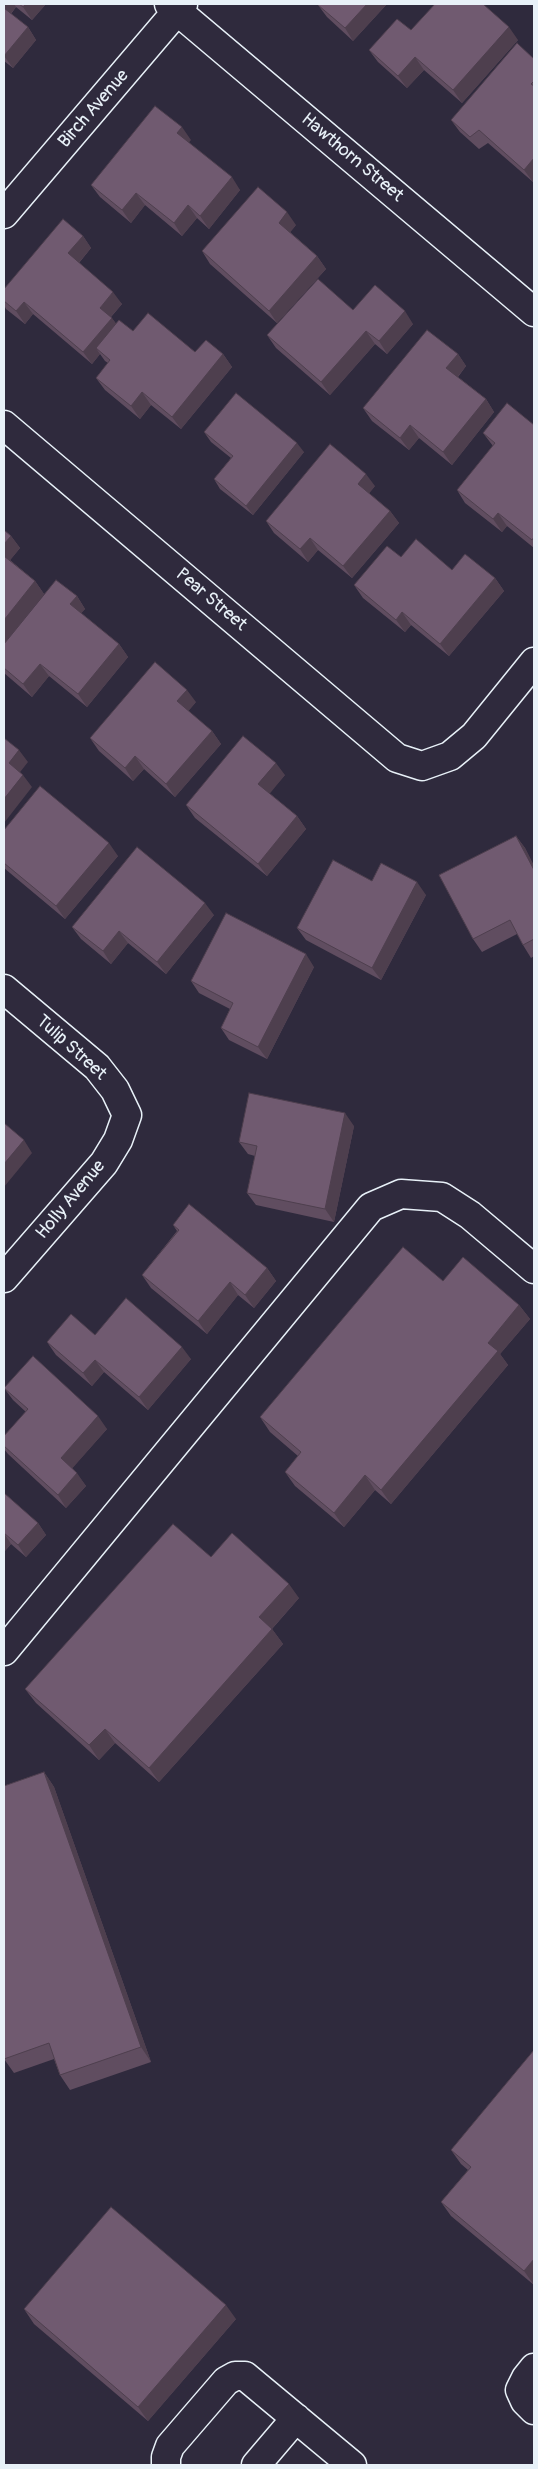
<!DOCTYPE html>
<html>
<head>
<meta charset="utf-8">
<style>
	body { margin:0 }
	#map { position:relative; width:538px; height:2469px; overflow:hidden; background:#2f2a3d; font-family:Pangolin,sans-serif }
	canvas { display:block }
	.frame { position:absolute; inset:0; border:5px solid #e8f1f8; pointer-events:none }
</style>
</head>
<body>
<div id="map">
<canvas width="538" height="2469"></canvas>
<div class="frame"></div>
</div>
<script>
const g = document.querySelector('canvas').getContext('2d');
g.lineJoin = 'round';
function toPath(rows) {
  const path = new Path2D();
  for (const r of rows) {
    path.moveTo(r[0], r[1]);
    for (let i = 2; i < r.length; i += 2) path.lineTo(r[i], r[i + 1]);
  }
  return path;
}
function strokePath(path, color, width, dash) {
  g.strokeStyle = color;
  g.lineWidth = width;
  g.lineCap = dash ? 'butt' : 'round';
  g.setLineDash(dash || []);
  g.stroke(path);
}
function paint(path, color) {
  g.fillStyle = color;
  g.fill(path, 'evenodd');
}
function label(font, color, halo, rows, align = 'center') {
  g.font = font + ' Pangolin,sans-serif';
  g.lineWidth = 4;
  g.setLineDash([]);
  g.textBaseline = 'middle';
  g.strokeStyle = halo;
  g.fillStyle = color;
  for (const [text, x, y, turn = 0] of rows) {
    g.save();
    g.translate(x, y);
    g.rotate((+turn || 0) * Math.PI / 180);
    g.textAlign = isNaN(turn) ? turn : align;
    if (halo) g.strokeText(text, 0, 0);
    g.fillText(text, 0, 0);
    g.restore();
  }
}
const minor = toPath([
	[169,4,534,312],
	[4,214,183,4],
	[4,425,397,758,422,766,450,756,474,736,534,662],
	[4,989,97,1067,115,1090,127,1115,118,1140,104,1163,4,1278],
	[4,1651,371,1207,401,1194,442,1197,470,1215,534,1269],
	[534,2368,526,2378,520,2390,525,2401,534,2410],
	[166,2465,166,2457,170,2446,226,2381,235,2376,245,2376,352,2465],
	[256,2465,296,2418]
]);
strokePath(minor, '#e8f1f8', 31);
strokePath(minor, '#2f2a3d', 28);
paint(toPath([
	[4,4,46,4,32,20,16,7,11,14,28,27,36,40,13,68,4,61],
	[387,4,353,41,327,17,318,5],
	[518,40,462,103,424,70,407,88,378,62,369,50],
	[534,59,533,182,488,143,479,149,460,132,451,120],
	[191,140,188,142,240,190,209,229,197,218,182,236,145,205,131,223,100,197,91,185],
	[296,225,290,232,317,256,326,269,277,323,210,264,202,251],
	[83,236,91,248,79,263,122,304,111,317,116,324,133,331,195,352,223,354,232,367,181,429,151,405,140,419,105,390,96,378,108,363,105,361,100,354,92,364,33,314,25,324,6,309,4,305,4,289],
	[353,310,413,324,387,354,375,344,330,395,276,348,267,335],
	[458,354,466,366,458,377,486,399,494,412,452,465,419,438,409,450,372,421,363,408],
	[534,425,534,548,507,526,502,532,465,503,457,490,493,446,483,433],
	[204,432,304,452,253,515,220,489,214,479,231,458,211,442],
	[375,486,369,493,390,511,399,523,352,578,318,550,308,562,274,533,266,521],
	[4,530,11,536,20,548,10,560,35,581,44,594,9,638,77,596,85,609,81,613,119,644,128,657,87,707,49,676,32,697,4,673],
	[452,570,495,578,504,591,449,656,411,625,405,632,363,598,354,585],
	[196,702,188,711,212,731,221,744,175,797,144,769,133,781,99,751,90,738],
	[285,775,269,793,297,816,306,829,267,876,195,818,186,805],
	[4,830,118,856,65,919,4,868],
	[516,836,525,848,534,866,534,956,531,958,523,945,517,934,482,952,473,939],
	[372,881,426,895,381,980,306,940,297,928],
	[214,915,166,974,128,943,111,964,81,939,72,927],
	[314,967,267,1059,229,1040,221,1028,230,1009,199,993,191,981],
	[354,1126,334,1222,256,1205,247,1193,255,1156,248,1154,239,1142],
	[173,1225,267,1268,276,1281,254,1308,238,1295,207,1334,151,1288,142,1275,177,1231],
	[443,1281,519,1305,530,1319,500,1354,508,1365,391,1504,375,1490,344,1527,295,1486,285,1472,298,1456,270,1432,260,1417],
	[95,1335,191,1359,148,1410,104,1372,92,1386,56,1355,47,1342],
	[4,1388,107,1429,72,1468,86,1486,66,1508,8,1454,4,1449,4,1436,26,1412,13,1400],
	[4,1493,38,1523,46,1535,26,1557,11,1544,4,1552],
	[211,1557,299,1598,272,1629,283,1644,159,1782,115,1743,99,1760,36,1703,25,1689],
	[44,1772,54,1787,151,2062,70,2090,60,2075,54,2059,14,2073,4,2059,4,1786],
	[534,2050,534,2285,451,2216,441,2202,468,2170,461,2164,451,2150],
	[24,2309,236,2319,148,2421,34,2324]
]), '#604d60');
paint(toPath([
	[4,4,14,4,16,7,8,17,4,11],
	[26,4,46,4,32,20,23,7],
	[367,4,387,4,353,41,345,28],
	[28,27,36,40,13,68,4,56],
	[509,27,518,40,462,103,453,90],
	[415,57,424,70,407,88,398,76],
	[182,127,191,140,186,146,177,133],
	[534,158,534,181,533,182,524,170],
	[232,177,240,190,209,229,200,216],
	[136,193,145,205,131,223,122,210],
	[188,205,197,218,182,236,174,223],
	[287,212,296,225,288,235,279,223],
	[83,236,91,248,76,266,68,253],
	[317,256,326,269,277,323,269,311],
	[113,292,122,304,108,320,100,308],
	[24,302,33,314,25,324,16,311],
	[405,311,413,324,387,354,379,341],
	[112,318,121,330,96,348,100,354,92,364,83,352],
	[366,331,375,344,330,395,321,382],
	[223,354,232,367,181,429,172,417],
	[458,354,466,366,455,380,446,368],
	[142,392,151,405,140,419,131,406],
	[486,399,494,412,452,465,443,452],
	[410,425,419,438,409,450,400,438],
	[297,443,304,452,253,515,246,506],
	[366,474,375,486,367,496,358,484],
	[390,511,399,523,352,578,343,566],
	[498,513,507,526,502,532,493,519],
	[11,536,20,548,7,564,4,559,4,544],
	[310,538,318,550,308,562,300,549],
	[495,578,504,591,449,656,440,644],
	[35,581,44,594,4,644,4,620],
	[77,596,85,609,79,616,70,604],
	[402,612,411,625,405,632,396,620],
	[119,644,128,657,87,707,78,694],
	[40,664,49,676,32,697,23,684],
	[187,690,196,702,186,714,177,701],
	[212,731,221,744,175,797,166,784],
	[19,750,28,762,17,776,9,763],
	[135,756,144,769,133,781,125,768],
	[276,763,285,775,267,797,258,784],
	[23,775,32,787,4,823,4,799],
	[297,816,306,829,267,876,258,864],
	[516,836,525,848,534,866,534,870],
	[109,843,118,856,65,919,56,906],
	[417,882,426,895,381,980,372,968],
	[205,903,214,915,166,974,157,962],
	[119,931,128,943,111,964,103,951],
	[306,954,314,967,267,1059,258,1047],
	[345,1113,354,1126,334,1222,325,1209],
	[24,1140,32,1153,4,1187,4,1164],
	[267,1268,276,1281,254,1308,245,1295],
	[230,1282,238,1295,207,1334,198,1321],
	[519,1305,530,1319,500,1354,508,1365,391,1504,381,1490,488,1343],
	[182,1347,191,1359,148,1410,139,1397],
	[95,1360,104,1372,92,1386,83,1373],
	[98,1416,107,1429,70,1471,61,1458],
	[77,1473,86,1486,66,1508,58,1495],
	[365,1475,375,1490,344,1527,334,1513],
	[38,1523,46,1535,26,1557,18,1545],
	[4,1533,11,1544,4,1552],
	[289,1584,299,1598,269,1632,259,1617],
	[272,1629,283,1644,159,1782,149,1768],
	[105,1729,115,1743,99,1760,89,1745],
	[44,1772,54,1787,151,2062,141,2047],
	[534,2259,534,2285,524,2271],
	[226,2305,236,2319,148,2421,138,2407]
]), '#4e3f4e');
const building = toPath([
	[19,4,26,4,23,7,19,4],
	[319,4,367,4,345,28,318,5,319,4],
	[435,4,483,4,509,27,453,90,415,57,398,76,369,50,397,19,411,30,435,4],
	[4,8,28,27,4,56,4,8],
	[517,43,534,59,534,81,531,84,534,86,534,158,524,170,479,130,470,137,451,120,517,43],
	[155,106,182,127,177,133,232,177,200,216,188,205,174,223,136,193,122,210,91,185,155,106],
	[258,187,287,212,279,223,317,256,269,311,202,251,258,187],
	[63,219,83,236,68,253,113,292,100,308,112,318,83,352,24,302,16,311,4,301,4,289,63,219],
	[318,279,353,310,375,285,405,311,379,341,366,331,321,382,267,335,318,279],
	[148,313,195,352,206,340,223,354,172,417,142,392,131,406,96,378,110,360,96,348,119,320,133,331,148,313],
	[427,330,458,354,446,368,486,399,443,452,410,425,400,438,363,408,427,330],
	[236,393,297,443,246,506,214,479,233,456,204,432,236,393],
	[507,403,534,425,534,537,532,540,498,513,493,519,457,490,495,443,483,433,507,403],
	[330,444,366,474,358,484,390,511,343,566,310,538,300,549,266,521,330,444],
	[4,530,11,536,4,544,4,530],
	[416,539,452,570,465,554,495,578,440,644,402,612,396,620,354,585,387,546,401,557,416,539],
	[4,556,35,581,4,620,4,556],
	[56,580,77,596,70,604,119,644,78,694,40,664,23,684,4,668,4,644,56,580],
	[155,662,187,690,177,701,212,731,166,784,135,756,125,768,90,738,155,662],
	[243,736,276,763,258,784,297,816,258,864,186,805,243,736],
	[4,738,19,750,9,763,23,775,4,799,4,738],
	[40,786,109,843,56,906,4,863,4,830,40,786],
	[516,836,534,870,534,939,523,945,510,920,473,939,439,875,516,836],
	[137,847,205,903,157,962,119,931,103,951,72,927,137,847],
	[333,860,372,881,381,863,417,882,372,968,297,928,333,860],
	[226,913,306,954,258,1047,221,1028,233,1003,191,981,226,913],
	[249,1093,345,1113,325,1209,247,1193,257,1146,239,1142,249,1093],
	[4,1123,24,1140,4,1164,4,1123],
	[189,1204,267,1268,245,1295,230,1282,198,1321,142,1275,179,1230,173,1225,189,1204],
	[403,1247,443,1281,463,1257,519,1305,488,1343,498,1351,381,1490,365,1475,334,1513,285,1472,301,1452,260,1417,403,1247],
	[126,1298,182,1347,139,1397,95,1360,83,1373,47,1342,71,1314,95,1335,126,1298],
	[33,1356,98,1416,61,1458,77,1473,58,1495,4,1446,4,1436,28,1409,4,1388,33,1356],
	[4,1493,38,1523,18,1545,4,1533,4,1493],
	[173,1524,211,1557,232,1533,289,1584,259,1617,272,1629,149,1768,105,1729,89,1745,25,1689,173,1524],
	[44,1772,141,2047,60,2075,49,2043,4,2059,4,1786,44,1772],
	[534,2050,534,2259,524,2271,441,2202,471,2167,451,2150,534,2050],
	[111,2207,226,2305,138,2407,24,2309,111,2207]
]);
paint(building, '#705a70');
strokePath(building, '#4e3f4e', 1);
label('18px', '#e8f1f8', '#2f2a3d', [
	["Birch Avenue",94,109,-49],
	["Hawthorn Street",352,158,40],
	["Pear Street",211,600,40],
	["Tulip Street",71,1048,42],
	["Holly Avenue",71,1200,-50]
]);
</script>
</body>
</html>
